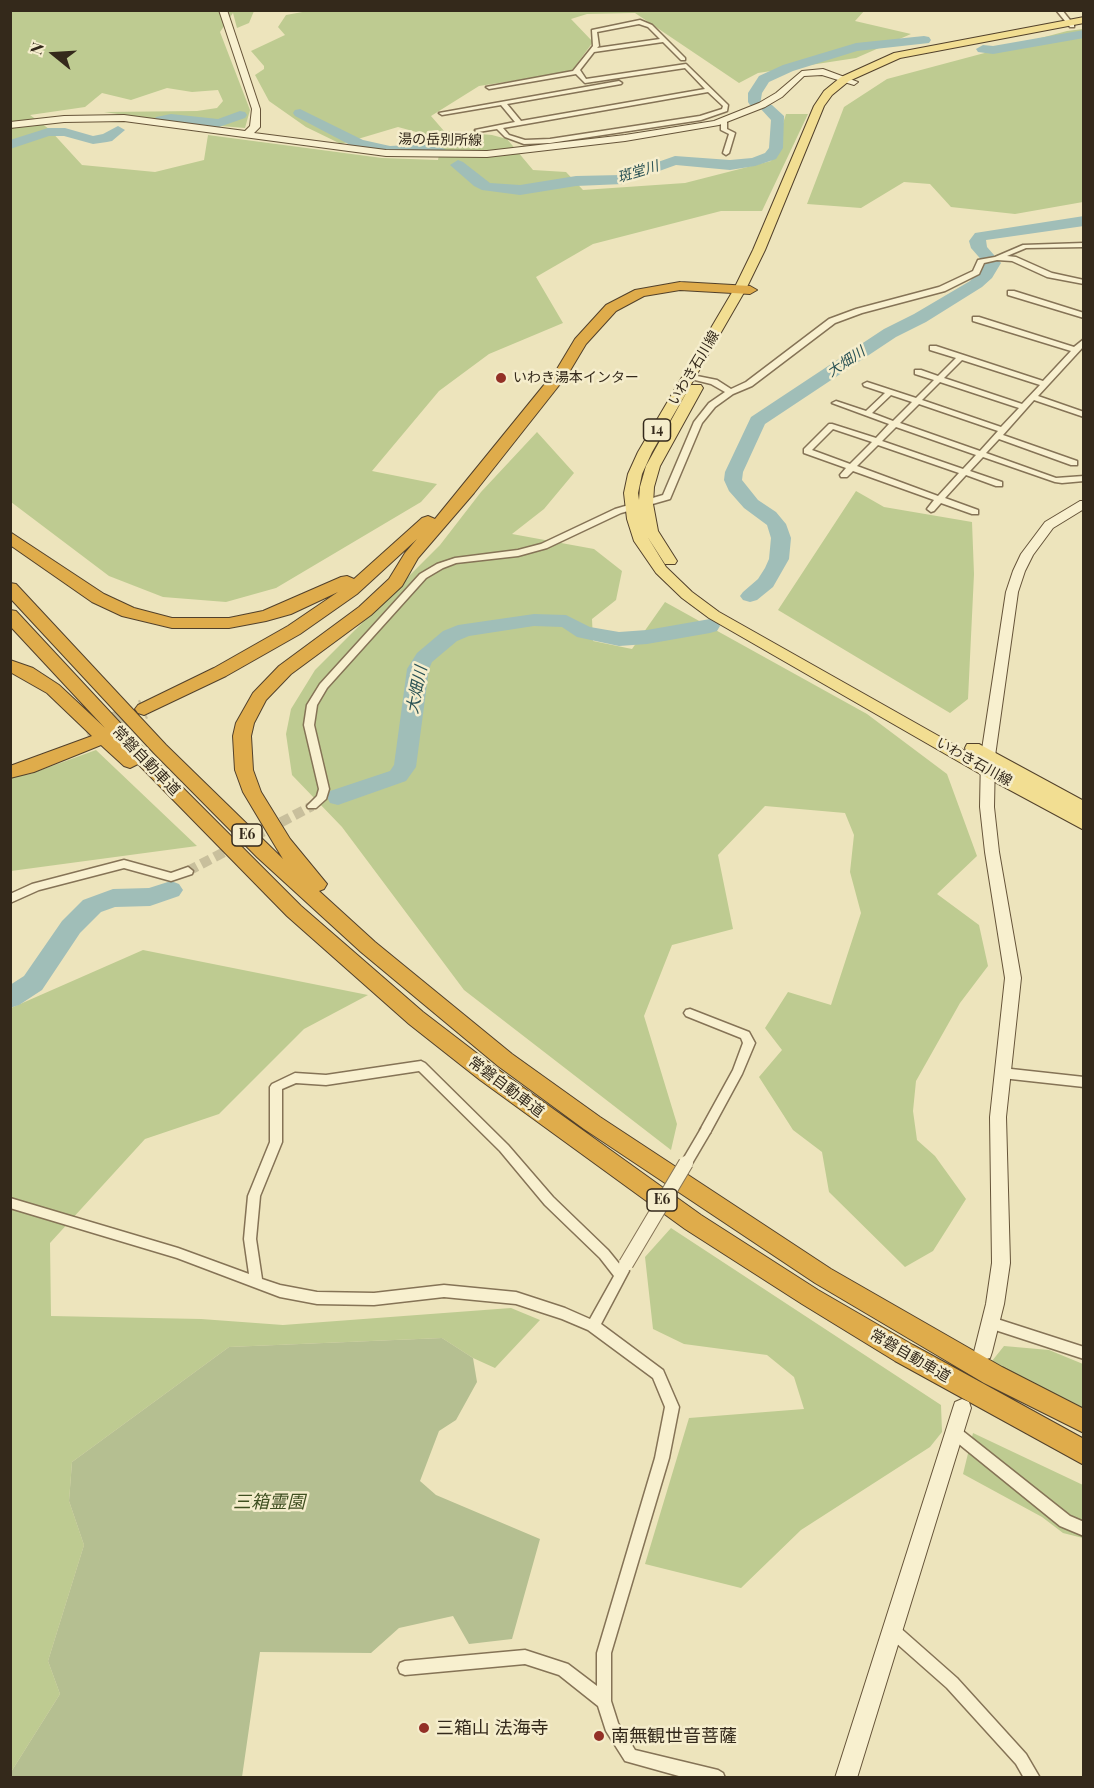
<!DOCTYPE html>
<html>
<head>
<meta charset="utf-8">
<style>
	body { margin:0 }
	#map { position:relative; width:1094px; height:1788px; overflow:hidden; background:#ede4bc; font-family:"Playfair Display",serif }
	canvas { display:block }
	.frame { position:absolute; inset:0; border:12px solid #34291b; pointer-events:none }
	.north { position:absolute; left:24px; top:24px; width:60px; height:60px; -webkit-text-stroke:4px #f5edcc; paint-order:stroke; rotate:288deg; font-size:16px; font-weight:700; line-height:24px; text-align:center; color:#34291b }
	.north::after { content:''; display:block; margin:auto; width:21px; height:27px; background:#34291b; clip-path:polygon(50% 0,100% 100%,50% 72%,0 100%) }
</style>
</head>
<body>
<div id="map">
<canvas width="1094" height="1788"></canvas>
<div class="frame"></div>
<div class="north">N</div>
</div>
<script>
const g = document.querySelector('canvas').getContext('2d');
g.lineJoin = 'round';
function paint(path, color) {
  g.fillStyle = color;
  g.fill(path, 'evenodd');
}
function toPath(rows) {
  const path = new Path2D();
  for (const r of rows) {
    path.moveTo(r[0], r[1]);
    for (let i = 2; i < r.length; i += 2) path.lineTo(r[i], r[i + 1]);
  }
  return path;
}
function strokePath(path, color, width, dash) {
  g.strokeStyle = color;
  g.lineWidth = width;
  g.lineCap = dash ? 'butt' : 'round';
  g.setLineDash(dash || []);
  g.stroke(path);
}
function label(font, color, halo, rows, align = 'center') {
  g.font = font + ' "Playfair Display","Noto Sans JP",serif';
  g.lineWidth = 5;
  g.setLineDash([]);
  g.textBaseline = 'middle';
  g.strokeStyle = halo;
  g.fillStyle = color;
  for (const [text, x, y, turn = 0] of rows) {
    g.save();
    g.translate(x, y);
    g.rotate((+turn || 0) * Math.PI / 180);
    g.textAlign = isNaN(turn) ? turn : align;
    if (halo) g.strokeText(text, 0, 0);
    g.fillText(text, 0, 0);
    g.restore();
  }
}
paint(toPath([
	[865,10,855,21,911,34,856,58,758,73,739,83,635,13,587,14,571,19,593,42,571,72,479,86,431,116,444,131,492,135,507,139,533,170,566,172,583,190,685,183,771,161,786,114,808,114,762,211,721,211,593,244,536,277,563,323,489,354,439,391,372,471,437,484,421,502,276,588,226,602,163,597,109,576,11,502,10,11,254,11,249,23,237,28,233,13,220,32,250,110,245,128,173,122,104,112,197,111,217,108,223,101,218,90,192,92,167,88,131,100,102,93,85,107,30,115,49,129,82,165,155,172,204,160,208,135,382,158,438,160,442,139,398,127,341,144,306,127,269,101,255,75,264,69,264,66,251,51,285,35,278,27,286,15,308,11],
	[1083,29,1083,202,1015,214,951,207,930,184,904,182,861,208,807,204,844,107,887,79,1067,31],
	[537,432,574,473,544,509,512,534,594,549,622,571,616,600,592,619,593,641,632,649,665,602,867,714,947,774,977,856,937,894,979,925,988,966,960,1003,916,1081,913,1111,917,1140,935,1156,966,1199,933,1251,905,1267,829,1192,822,1152,793,1130,759,1077,782,1050,765,1028,788,992,831,1005,861,913,850,872,854,835,845,813,765,806,718,855,733,929,672,945,644,1016,677,1124,671,1150,464,990,342,827,292,775,286,734,291,709,315,670,440,545,481,492],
	[856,491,884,507,972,522,974,574,968,699,950,713,778,610],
	[96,750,197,846,11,871,11,777,30,774],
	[143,950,368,995,304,1029,219,1114,145,1139,50,1243,51,1316,201,1319,283,1325,511,1308,540,1320,495,1368,473,1358,442,1338,229,1347,72,1462,69,1501,84,1545,48,1661,60,1694,11,1772,11,1008],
	[671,1228,941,1405,942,1432,930,1447,801,1530,741,1588,645,1564,689,1418,804,1409,794,1377,767,1355,684,1344,653,1329,645,1257],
	[1004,1346,1049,1350,1083,1364,1083,1410,992,1361],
	[973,1433,1083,1485,1083,1538,1063,1533,1042,1517,963,1474]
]), '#becb91');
paint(toPath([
	[442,1338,473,1358,477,1382,456,1420,439,1431,420,1481,436,1495,540,1539,512,1639,469,1644,453,1616,399,1628,371,1653,260,1652,242,1777,11,1777,11,1772,60,1694,48,1661,84,1545,69,1501,72,1462,229,1347]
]), '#b5bf91');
paint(toPath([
	[1084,30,1084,38,993,54,978,52,976,49,983,45,993,46,1084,30],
	[924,36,929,37,931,40,929,43,857,51,793,71,769,82,762,93,760,105,750,105,748,102,748,93,759,76,783,65,856,43,924,36],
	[767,104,772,105,784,116,783,148,776,159,755,166,730,170,676,165,623,184,576,186,520,195,482,190,474,186,450,165,458,160,463,162,490,183,520,185,576,176,621,175,675,156,730,160,752,158,765,153,769,148,771,120,760,108,767,104],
	[300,109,363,140,390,146,430,144,445,149,447,152,440,156,428,153,390,154,354,147,295,116,293,113,295,110,300,109],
	[240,111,245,112,247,115,245,118,219,127,171,122,161,124,154,120,156,117,171,114,218,119,240,111],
	[118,126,125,130,112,141,107,142,93,144,64,136,49,136,10,149,10,140,48,128,65,128,93,136,103,134,118,126],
	[1084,216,1084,226,986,240,987,247,1001,263,992,278,982,287,926,322,896,337,765,424,743,472,742,480,758,500,776,512,786,524,791,538,789,559,773,587,757,600,750,602,743,600,740,596,743,592,758,579,765,568,769,559,771,538,767,525,744,508,729,491,724,480,725,472,751,417,884,329,914,314,970,281,985,264,971,248,969,241,975,233,1084,216],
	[534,614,566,615,590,627,619,632,647,630,710,619,717,621,720,626,717,631,710,633,647,644,619,646,577,637,562,627,534,626,469,636,457,641,432,662,429,669,416,767,406,781,338,805,330,803,327,797,330,791,390,771,394,765,407,669,417,653,443,631,458,625,534,614],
	[171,881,179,884,183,890,179,896,150,906,115,907,101,912,80,933,42,990,19,1005,10,1008,10,985,24,976,62,921,83,900,113,889,149,888,171,881]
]), '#a0beb8');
strokePath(toPath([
	[188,871,312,806]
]), '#c8bf9c', 10, [10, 5]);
strokePath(toPath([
	[87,734,144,709]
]), '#c8bf9c', 20, [20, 10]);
const street = toPath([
	[1056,10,1062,10,1074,25,1074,27,1070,27,1056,10],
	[640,20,652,25,685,58,685,60,681,60,663,42,594,52,580,70,586,79,686,64,728,105,727,111,701,120,550,143,524,144,505,137,497,129,478,132,475,130,515,122,501,105,442,115,439,113,619,81,622,83,621,84,507,104,521,121,705,89,685,68,585,83,576,74,489,89,486,87,573,71,593,46,592,30,640,20],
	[639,24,648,27,660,39,597,48,599,46,597,32,639,24],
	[708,92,723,106,722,109,700,116,550,139,525,140,509,135,503,128,708,92],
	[724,118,727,120,727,129,735,133,729,153,726,155,723,153,729,134,721,130,721,120,724,118],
	[1084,243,1084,247,1026,248,1007,256,1016,257,1052,273,1084,280,1084,284,1047,277,1012,261,997,260,984,263,979,274,945,291,862,313,835,323,752,386,733,394,715,407,702,423,670,499,621,513,547,548,518,556,456,563,443,568,426,578,327,688,317,705,314,725,329,789,326,799,316,808,308,808,307,806,317,796,319,789,304,725,307,705,320,684,420,574,437,564,455,558,518,550,541,544,615,509,663,495,694,422,709,403,725,392,711,384,687,378,687,374,717,380,731,389,746,382,829,319,856,309,939,287,973,271,978,260,995,257,1023,245,1084,243],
	[1008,291,1014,291,1084,313,1084,318,1008,295,1008,291],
	[973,317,979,317,1074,347,1084,339,1084,346,1038,396,1084,412,1084,417,1034,400,1003,435,1077,461,1077,465,1071,465,999,439,986,453,1056,478,1084,476,1084,481,1062,483,1055,482,983,457,970,471,1002,482,1002,486,996,486,966,475,945,498,978,510,978,514,972,514,941,503,934,511,931,512,927,509,934,500,853,471,847,477,841,477,840,475,846,468,804,453,804,449,829,424,832,424,876,438,889,424,832,403,836,401,866,411,885,393,864,386,863,384,867,382,916,398,934,380,915,374,915,370,921,370,938,376,956,358,930,350,930,346,936,346,1043,381,1071,351,973,321,973,317],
	[962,360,1040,385,1022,404,944,378,962,360],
	[940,382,1019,408,1001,427,922,400,940,382],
	[891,395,912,402,893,421,872,413,891,395],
	[919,404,998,431,980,451,900,423,919,404],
	[896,427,976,455,963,469,882,441,896,427],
	[833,429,872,442,850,464,812,450,833,429],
	[878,445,959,473,938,496,857,466,878,445],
	[124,860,171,873,188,867,193,871,192,874,171,881,124,868,39,890,10,903,10,894,32,884,124,860],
	[690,1009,749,1032,755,1043,742,1074,710,1133,706,1135,702,1133,700,1130,733,1070,743,1043,741,1038,686,1016,684,1013,686,1010,690,1009],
	[421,1061,425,1063,508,1145,553,1197,608,1250,621,1266,627,1267,629,1271,601,1324,663,1370,679,1407,669,1458,611,1653,611,1701,618,1723,635,1750,718,1770,723,1773,725,1778,686,1778,625,1761,606,1731,598,1706,559,1675,525,1664,405,1675,400,1673,398,1668,400,1663,405,1661,525,1650,568,1664,597,1686,597,1653,655,1458,665,1407,653,1378,588,1330,562,1319,516,1304,444,1297,374,1305,317,1304,280,1297,177,1258,10,1208,10,1198,178,1248,249,1274,244,1239,248,1196,270,1142,270,1087,272,1084,295,1073,326,1075,421,1061],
	[419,1071,500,1151,545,1205,600,1258,614,1276,590,1319,565,1308,516,1292,444,1285,374,1293,317,1292,280,1285,262,1279,256,1239,260,1196,282,1142,282,1089,296,1083,326,1085,419,1071],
	[1002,1068,1084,1077,1084,1087,1002,1078,998,1076,996,1073,998,1070,1002,1068],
	[991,1317,1084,1347,1084,1359,986,1327,985,1323,986,1319,991,1317],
	[954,1426,959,1428,1070,1516,1084,1522,1084,1536,1060,1526,949,1436,947,1432,949,1428,954,1426],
	[892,1623,897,1625,957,1678,1026,1754,1040,1778,1024,1778,1016,1764,947,1688,887,1635,885,1630,887,1625,892,1623]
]);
const secondary = toPath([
	[219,10,227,10,260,109,260,127,254,133,386,150,487,151,625,135,714,121,759,103,776,93,802,71,823,69,858,82,854,85,822,75,804,76,782,97,765,107,719,125,625,141,487,157,386,156,124,121,64,122,10,128,10,122,64,116,124,115,245,131,250,126,252,109,219,10],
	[1080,501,1084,501,1084,509,1053,528,1033,555,1025,571,1018,592,995,756,994,807,999,852,1021,978,1006,1117,1010,1263,1004,1304,992,1352,990,1358,983,1360,976,1358,974,1352,986,1304,992,1263,990,1117,1005,978,985,852,980,807,981,756,1006,592,1013,571,1021,554,1045,522,1080,501],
	[962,1399,969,1402,971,1408,857,1778,835,1778,953,1408,955,1402,962,1399]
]);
const primary = toPath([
	[1084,17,1084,23,900,58,849,81,832,95,824,106,765,250,746,289,652,452,642,474,638,493,639,500,640,487,646,466,689,388,691,385,701,385,703,388,660,466,654,487,653,504,658,531,677,561,675,564,665,564,647,536,666,567,692,592,719,612,967,752,965,748,967,744,979,744,1084,801,1084,830,982,775,709,618,682,598,656,573,634,541,627,519,624,493,628,474,638,452,734,289,753,250,814,106,824,91,841,77,894,53,1084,17]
]);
const highway = toPath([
	[680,282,750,286,757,290,750,294,680,290,644,296,616,311,586,344,568,374,474,493,418,558,402,586,371,615,291,674,266,700,254,723,251,736,253,770,261,792,290,839,327,884,324,889,319,891,375,942,512,1054,600,1117,831,1269,1002,1367,1084,1409,1084,1433,984,1383,815,1283,584,1129,498,1066,361,952,257,857,154,753,10,598,10,583,16,584,166,745,283,859,243,792,235,770,233,736,236,723,253,693,279,666,359,607,389,579,405,553,417,539,357,594,300,634,226,676,144,715,138,713,135,709,138,705,214,668,288,626,338,592,291,614,266,621,229,628,172,628,122,616,92,602,10,545,10,532,104,594,134,608,172,618,229,618,263,611,341,577,347,576,354,579,422,518,428,516,435,519,557,369,575,339,606,305,635,290,680,282],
	[10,610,16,611,149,754,301,906,423,1012,496,1068,701,1215,818,1290,913,1345,1084,1439,1084,1465,895,1361,802,1304,685,1229,480,1080,409,1024,287,916,138,764,130,768,124,766,101,745,34,772,10,778,10,766,92,736,47,693,10,672,10,660,33,668,59,685,105,728,10,626,10,610]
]);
strokePath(street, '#857356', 3);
strokePath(secondary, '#665439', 2);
strokePath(primary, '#52412b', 2);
strokePath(highway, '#52412b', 2);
paint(street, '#f8f0cf');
paint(secondary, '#f8f0cf');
paint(primary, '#f2de92');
paint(highway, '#dfac4b');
const streetBridgeFar1 = toPath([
	[686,1164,706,1130]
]);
const streetBridge = toPath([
	[626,1264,686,1163]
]);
strokePath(streetBridgeFar1, '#857356', 13, []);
strokePath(streetBridge, '#857356', 16, []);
strokePath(streetBridgeFar1, '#f8f0cf', 10);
strokePath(streetBridge, '#f8f0cf', 14);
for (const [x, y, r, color] of [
	[501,378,6,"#933026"],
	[424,1728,6,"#933026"],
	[599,1736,6,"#933026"]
]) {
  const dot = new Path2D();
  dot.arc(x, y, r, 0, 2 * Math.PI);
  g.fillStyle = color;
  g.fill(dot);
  strokePath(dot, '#f5edcc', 2);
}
label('14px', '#34291b', '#f5edcc', [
	["湯の岳別所線",440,140,1],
	["いわき石川線",694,368,-59],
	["いわき石川線",974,762,29]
]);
label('italic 14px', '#2a5254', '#f5edcc', [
	["斑堂川",638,172,-17],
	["大畑川",846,362,-34]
]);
label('14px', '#34291b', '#f5edcc', [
	["いわき湯本インター",513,378]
], 'left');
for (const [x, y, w] of [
	[657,430,27],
	[247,835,30],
	[662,1200,30]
]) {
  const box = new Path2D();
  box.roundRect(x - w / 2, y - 11, w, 22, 4.5);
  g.fillStyle = '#f5edcc';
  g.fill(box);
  strokePath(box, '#34291b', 1.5);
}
label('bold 14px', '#34291b', null, [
	["14",657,430],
	["E6",247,835],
	["E6",662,1200]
]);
label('15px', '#34291b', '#f5edcc', [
	["常磐自動車道",146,761,46],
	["常磐自動車道",506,1087,37],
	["常磐自動車道",910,1356,30]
]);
label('italic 16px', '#2a5254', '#f5edcc', [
	["大畑川",417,690,-79]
]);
label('italic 18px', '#405021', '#f5edcc', [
	["三箱霊園",269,1502]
]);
label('18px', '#34291b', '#f5edcc', [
	["三箱山 法海寺",436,1728],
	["南無観世音菩薩",611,1736]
], 'left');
</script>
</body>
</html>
